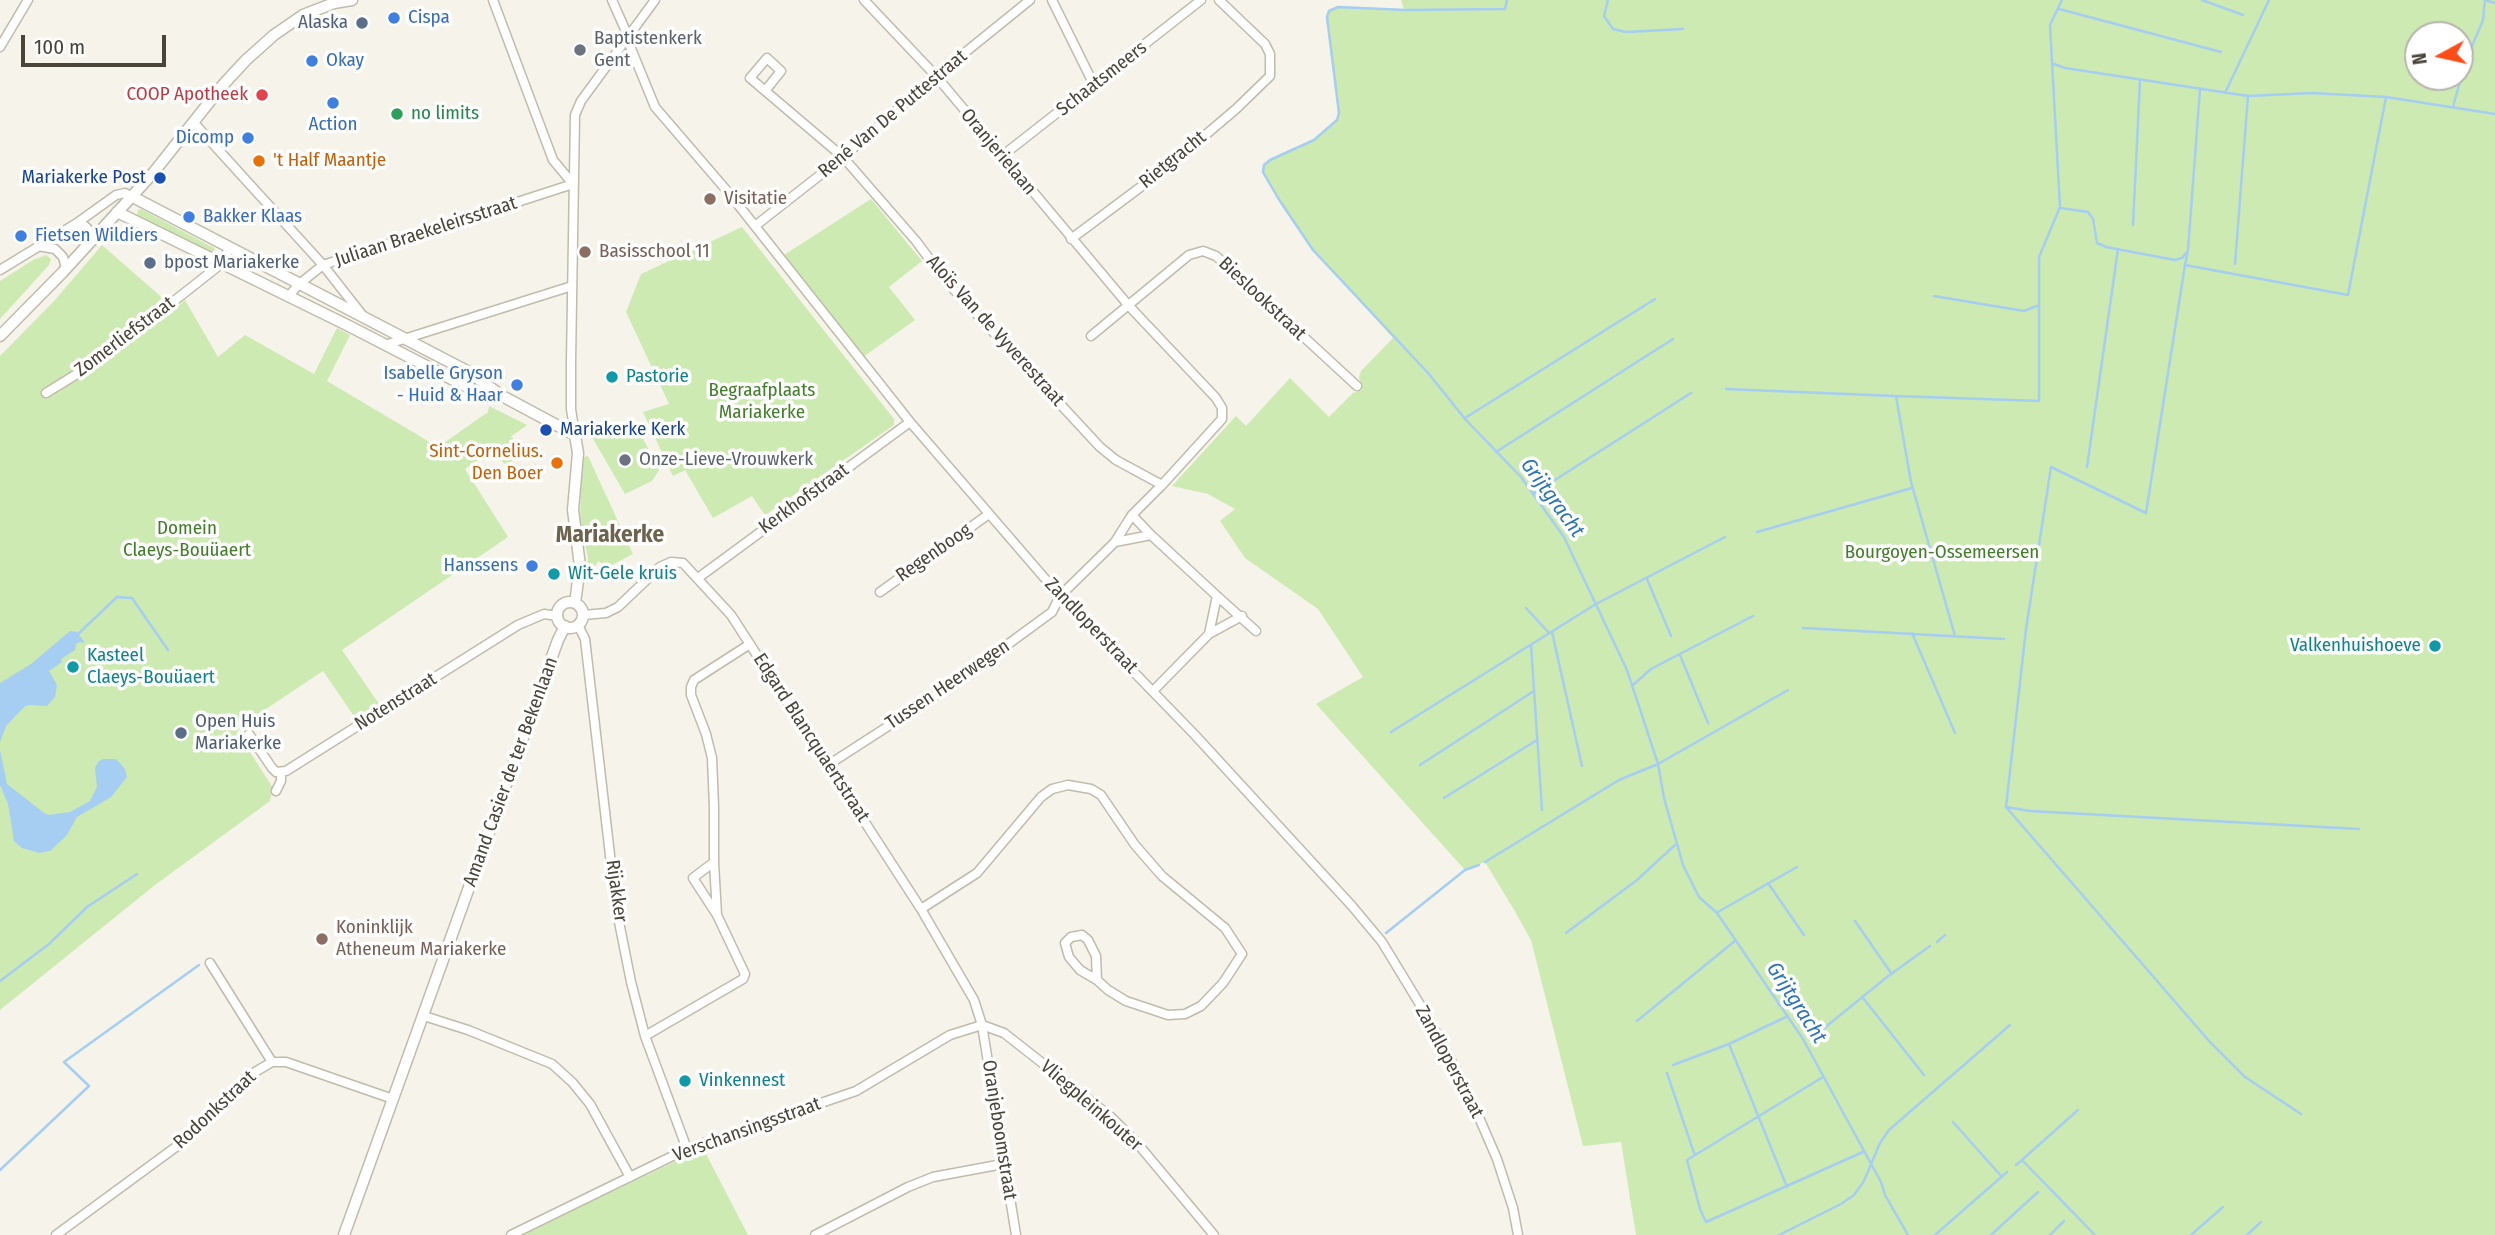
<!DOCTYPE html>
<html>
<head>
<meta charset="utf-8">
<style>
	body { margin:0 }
	#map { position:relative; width:2495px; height:1235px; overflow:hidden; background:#f5f3ea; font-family:"Fira Sans Condensed",sans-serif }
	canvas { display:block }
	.north { position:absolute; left:2404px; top:21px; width:70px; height:70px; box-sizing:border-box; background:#fff; border:2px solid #b7b4af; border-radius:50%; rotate:262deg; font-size:19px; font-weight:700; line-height:28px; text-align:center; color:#4a4438 }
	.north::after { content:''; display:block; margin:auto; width:24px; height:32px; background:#fe4c18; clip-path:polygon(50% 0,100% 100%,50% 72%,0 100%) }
	.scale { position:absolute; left:21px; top:35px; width:145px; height:32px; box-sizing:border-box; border:4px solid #4a4438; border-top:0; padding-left:9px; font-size:21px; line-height:24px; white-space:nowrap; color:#4a4438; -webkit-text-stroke:5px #fff; paint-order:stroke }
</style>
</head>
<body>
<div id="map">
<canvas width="2495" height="1235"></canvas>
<div class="north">N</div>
<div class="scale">100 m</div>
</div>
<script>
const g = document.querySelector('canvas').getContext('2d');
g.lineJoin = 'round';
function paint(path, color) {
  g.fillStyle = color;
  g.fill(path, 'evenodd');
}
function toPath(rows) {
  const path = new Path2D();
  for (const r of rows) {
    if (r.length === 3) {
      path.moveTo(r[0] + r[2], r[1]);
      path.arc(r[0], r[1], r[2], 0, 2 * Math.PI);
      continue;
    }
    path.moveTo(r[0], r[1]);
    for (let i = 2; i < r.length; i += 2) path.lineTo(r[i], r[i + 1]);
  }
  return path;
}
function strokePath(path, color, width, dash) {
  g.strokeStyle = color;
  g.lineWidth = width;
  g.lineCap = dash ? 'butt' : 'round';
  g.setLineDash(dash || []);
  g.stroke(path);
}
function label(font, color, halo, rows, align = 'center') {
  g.font = font + ' "Fira Sans Condensed",sans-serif';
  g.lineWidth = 7;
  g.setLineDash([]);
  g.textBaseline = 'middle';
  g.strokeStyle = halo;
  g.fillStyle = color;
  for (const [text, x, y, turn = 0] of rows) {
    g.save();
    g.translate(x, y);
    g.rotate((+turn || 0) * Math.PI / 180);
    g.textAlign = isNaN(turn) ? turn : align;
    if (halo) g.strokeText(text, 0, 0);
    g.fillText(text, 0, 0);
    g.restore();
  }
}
paint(toPath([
	[1401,0,2495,0,2495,1235,1636,1235,1621,1142,1583,1146,1531,940,1513,908,1485,862,1465,870,1316,704,1363,677,1318,609,1245,558,1220,521,1235,509,1208,494,1172,486,1236,416,1246,426,1290,378,1329,417,1353,393,1362,390,1359,377,1361,371,1393,338,1313,250,1278,198,1263,172,1264,165,1270,160,1314,140,1337,120,1339,113,1327,17,1329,11,1338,7,1404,10],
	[2418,35,2460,35,2460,77,2418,77],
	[871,199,922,261,889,287,915,320,863,357,784,255],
	[141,209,214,248,215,250,210,253,137,217,138,210],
	[742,227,894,419,894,425,765,515,752,496,713,518,685,470,673,476,672,474,643,412,669,404,626,312,641,274],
	[102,245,175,309,185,300,218,357,245,335,314,374,337,328,350,335,327,381,438,447,488,412,489,406,527,425,509,438,512,437,523,454,505,465,494,449,465,469,508,537,342,650,379,704,356,719,323,671,248,721,237,732,273,788,270,801,155,885,0,1010,0,356,55,300],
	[46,255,51,259,49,265,0,319,0,281,33,260],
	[635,423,659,470,652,481,625,494,592,437],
	[588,456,633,554,608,567,598,561,591,574,587,573,588,557,580,524,581,482,584,457],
	[704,1150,748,1235,521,1235,689,1155]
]), '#cdeab2');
paint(toPath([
	[70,631,77,632,85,643,80,642,76,644,75,650,61,659,62,662,49,671,57,685,55,697,47,706,29,705,24,707,6,726,0,742,0,683,31,664],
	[0,750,7,784,44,813,49,815,70,812,90,801,97,787,95,768,98,762,103,759,116,759,125,769,127,777,111,797,77,817,67,835,50,851,39,853,22,848,14,841,8,804,0,785]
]), '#a6cdf2');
strokePath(toPath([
	[1507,0,1505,9,1405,10,1338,7,1329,11,1327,17,1339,113,1337,120,1314,140,1270,160,1264,165,1263,172,1278,198,1313,250,1429,374,1465,419,1521,477,1564,537,1627,670,1658,764,1664,798,1683,865,1699,897,1717,913,1803,1039,1881,1182,1885,1195,1908,1235],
	[1608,0,1604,16,1613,29,1626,32,1683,29],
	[2202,0,2243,15],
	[2485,0,2495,3],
	[2059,9,2221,52],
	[2054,64,2065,68,2248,96,2312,93,2386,97],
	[2225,93,2269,0],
	[2453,107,2465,63,2483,20,2485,0],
	[2061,208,2088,212,2093,219,2097,243,2106,247,2175,260,2182,258,2186,253],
	[2133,225,2140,80],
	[2235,264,2248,96],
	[2185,265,2188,250,2200,89],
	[1934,296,2024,311,2037,306],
	[1726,389,1894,396],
	[1465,418,1655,299],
	[1496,452,1673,339],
	[2087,467,2118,249],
	[1533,494,1691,393],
	[1757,532,1912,488],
	[1647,579,1671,636],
	[1526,608,1549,633],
	[1803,628,2004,639],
	[1552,632,1582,766],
	[1912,633,1955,733],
	[77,635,117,597,132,598,168,650],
	[1955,636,1911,482,1896,396,2039,401,2039,257,2060,207,2050,25,2062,0],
	[1531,645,1542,810],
	[1680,655,1708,723],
	[1632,686,1651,669,1753,616],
	[1391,732,1596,604,1725,537],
	[1420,765,1534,691],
	[1444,798,1537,740],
	[2006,807,2030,811,2359,829],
	[1485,862,1619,780,1658,764,1788,690],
	[1768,883,1804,935],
	[1718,912,1797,867],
	[1855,921,1891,973],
	[1386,933,1465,870,1479,865],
	[1566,933,1637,880,1675,845],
	[1937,942,1945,935],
	[0,981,49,944,87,907,137,874],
	[1863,998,1924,1075],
	[1637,1021,1736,940],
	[1817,1034,1887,977,1930,946],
	[1673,1065,1729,1044],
	[1667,1073,1694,1153],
	[1823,1077,1687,1160,1700,1209,1706,1222,1863,1152],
	[2301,1114,2245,1077,2210,1042,2006,807,2026,629,2051,467,2146,513,2185,265,2348,295,2386,97,2495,114],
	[1953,1122,2002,1177],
	[2023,1159,2078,1110],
	[2016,1165,2022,1160,2095,1235],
	[0,1170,89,1086,64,1062,199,965],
	[1787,1187,1729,1044,1788,1016],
	[1779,1235,1841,1204,1854,1195,1864,1181,1880,1143,1889,1130,2010,1025],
	[1935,1235,2007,1172],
	[1991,1235,2038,1192],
	[2050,1235,2064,1221],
	[2191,1235,2223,1207],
	[2247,1235,2261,1222]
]), '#a6cdf2', 2.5);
const minor = toPath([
	[493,0,553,160,573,184],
	[612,0,628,36,630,46,655,107,728,192,910,422,1060,596,1194,734,1352,906,1382,942,1430,1021,1468,1092,1497,1159,1513,1208,1518,1235],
	[1052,0,1094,85],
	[0,47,28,0],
	[765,91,781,71,767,58,750,78,843,157,916,241,945,280,1100,447,1116,460,1162,485],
	[194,123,323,265,363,316],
	[1002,156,1201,0],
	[77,223,85,226,95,236],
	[755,226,843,157,936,76,1030,0],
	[1071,239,1170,165,1236,109,1270,76,1270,54,1265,44,1219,0],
	[38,246,55,249,63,257,66,268],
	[0,270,77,223,116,195,125,193,131,196],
	[289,296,298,285,323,265,573,184],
	[1091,336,1189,255,1203,251,1216,256,1357,386],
	[385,345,572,286],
	[46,393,98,361,221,264,229,249],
	[575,435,571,409,571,362,575,115,581,101,655,0],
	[1132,515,1151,535],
	[1115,542,1151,535,1217,596,1209,634,1153,691],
	[698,578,910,422],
	[880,592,989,514],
	[1217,596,1256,631],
	[583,615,606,613,618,607,660,567,671,562,683,563,731,615,921,909,974,1000,982,1025,1016,1235],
	[578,625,585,639,616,907,631,982,645,1036,687,1149],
	[1209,634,1242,616],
	[249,734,272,768,276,772,286,771,518,625,544,614,558,616],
	[828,765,955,683,1052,612,1060,596,1115,542,1132,515,1162,485,1222,419,1222,408,1216,398,1129,306,936,76,864,0],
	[276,791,281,781,281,772],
	[714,862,717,915],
	[921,909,977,873,1041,797,1052,789,1068,785,1091,789,1101,795,1135,845,1162,876,1225,928,1242,954,1223,983,1201,1006,1185,1014,1168,1015,1126,1001,1108,990,1097,980,1096,956,1088,940,1082,935,1071,937,1065,943,1069,957,1080,970,1097,980],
	[210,963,272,1062],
	[424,1016,468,1030,552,1064,572,1082,590,1104,630,1177],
	[645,1036,743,979,745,974,717,915,693,878,714,862,714,807,712,758,706,734,691,695,691,687,694,680,750,644],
	[56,1235,184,1141,255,1072,272,1062,286,1062,393,1099],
	[511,1235,687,1149,856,1091,950,1035,982,1025,1004,1033,1111,1117,1137,1143,1214,1235],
	[815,1235,908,1187,933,1177,1003,1164]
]);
const tertiary = toPath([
	[131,196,467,371,501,395],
	[117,212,347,325,473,390,504,397,575,435,578,453,573,510,580,566,575,603],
	[0,336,62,273,154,172,222,86,246,60,274,35,303,15,334,3,352,0],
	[570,615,13],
	[344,1235,558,640,565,626]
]);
strokePath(minor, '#c1bbac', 11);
strokePath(tertiary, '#c1bbac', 13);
strokePath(minor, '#fff', 8);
strokePath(tertiary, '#fff', 10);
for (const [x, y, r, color] of [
	[394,18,7,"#3f7fe0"],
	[362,23,7,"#5c6f8a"],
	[580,50,7,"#6b7280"],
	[312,61,7,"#3f7fe0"],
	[262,95,7,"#e0444e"],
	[333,103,7,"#3f7fe0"],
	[397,114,7,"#2e9e5b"],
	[248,138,7,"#3f7fe0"],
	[259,161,7,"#e8710a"],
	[160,178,7,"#1a4fb4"],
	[710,199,7,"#8d6e63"],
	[189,217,7,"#3f7fe0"],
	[21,236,7,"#3f7fe0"],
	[585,252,7,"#8d6e63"],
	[150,263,7,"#5c6f8a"],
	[612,377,7,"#0f9aa8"],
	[517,385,7,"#3f7fe0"],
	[546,430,7,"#1a4fb4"],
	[625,460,7,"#6b7280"],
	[557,463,7,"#e8710a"],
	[532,566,7,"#3f7fe0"],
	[554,574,7,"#0f9aa8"],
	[2435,646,7,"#0f9aa8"],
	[73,667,7,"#0f9aa8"],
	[181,733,7,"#5c6f8a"],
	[322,939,7,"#8d6e63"],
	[685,1081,7,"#0f9aa8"]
]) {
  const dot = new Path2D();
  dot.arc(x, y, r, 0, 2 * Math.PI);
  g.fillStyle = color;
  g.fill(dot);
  strokePath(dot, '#fff', 2.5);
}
label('19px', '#366cbe', '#fff', [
	["Cispa",408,18],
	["Okay",326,61],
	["Action",333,125,"center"],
	["Dicomp",234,138,"right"],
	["Bakker Klaas",203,217],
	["Fietsen Wildiers",35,236],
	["Isabelle Gryson",503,374,"right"],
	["- Huid & Haar",503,396,"right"],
	["Hanssens",518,566,"right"]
], 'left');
label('19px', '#4e5e75', '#fff', [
	["Alaska",348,23,"right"],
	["bpost Mariakerke",164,263],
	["Open Huis",195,722],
	["Mariakerke",195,744]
], 'left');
label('19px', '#5b616d', '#fff', [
	["Baptistenkerk",594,39],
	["Gent",594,61],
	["Onze-Lieve-Vrouwkerk",639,460]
], 'left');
label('19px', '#4a4438', '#fff', [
	["Schaatsmeers",1102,79,-38],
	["René Van De Puttestraat",893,114,-40],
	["Oranjerielaan",998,152,50],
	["Rietgracht",1173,160,-39],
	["Juliaan Braekeleirsstraat",426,232,-18],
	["Bieslookstraat",1262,299,43],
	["Aloïs Van de Vyverestraat",995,331,48],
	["Zomerliefstraat",125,337,-37],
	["Kerkhofstraat",804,499,-36],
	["Regenboog",934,553,-35],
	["Zandloperstraat",1091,626,46],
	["Tussen Heerwegen",948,685,-34],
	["Notenstraat",396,702,-32],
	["Edgard Blancquaertstraat",811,738,57],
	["Amand Casier de ter Bekenlaan",511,772,-70],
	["Rijakker",616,891,82],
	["Zandloperstraat",1449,1062,62],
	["Vliegpleinkouter",1091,1106,41],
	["Rodonkstraat",215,1110,-43],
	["Verschansingsstraat",747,1130,-20],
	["Oranjeboomstraat",999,1130,81]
]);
label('19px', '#be3a42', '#fff', [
	["COOP Apotheek",248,95]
], 'right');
label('19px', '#27864d', '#fff', [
	["no limits",411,114]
], 'left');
label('19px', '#c56008', '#fff', [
	["'t Half Maantje",273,161],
	["Sint-Cornelius.",543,452,"right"],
	["Den Boer",543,474,"right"]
], 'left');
label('19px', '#164399', '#fff', [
	["Mariakerke Post",146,178],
	["Mariakerke Kerk",560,430,"left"]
], 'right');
label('19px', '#785e54', '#fff', [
	["Visitatie",724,199],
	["Basisschool 11",599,252],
	["Koninklijk",336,928],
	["Atheneum Mariakerke",336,950]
], 'left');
label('19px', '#0d838f', '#fff', [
	["Pastorie",626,377],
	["Wit-Gele kruis",568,574],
	["Valkenhuishoeve",2421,646,"right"],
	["Kasteel",87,656],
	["Claeys-Bouüaert",87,678],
	["Vinkennest",699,1081]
], 'left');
label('19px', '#427e29', '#fff', [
	["Begraafplaats",762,391],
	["Mariakerke",762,413],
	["Domein",187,529],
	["Claeys-Bouüaert",187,551],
	["Bourgoyen-Ossemeersen",1942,553]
]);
label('italic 21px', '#2d74b9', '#fff', [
	["Grijtgracht",1552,498,54],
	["Grijtgracht",1796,1003,57]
]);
label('bold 23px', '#6d634f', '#fff', [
	["Mariakerke",610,536]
]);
</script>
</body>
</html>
